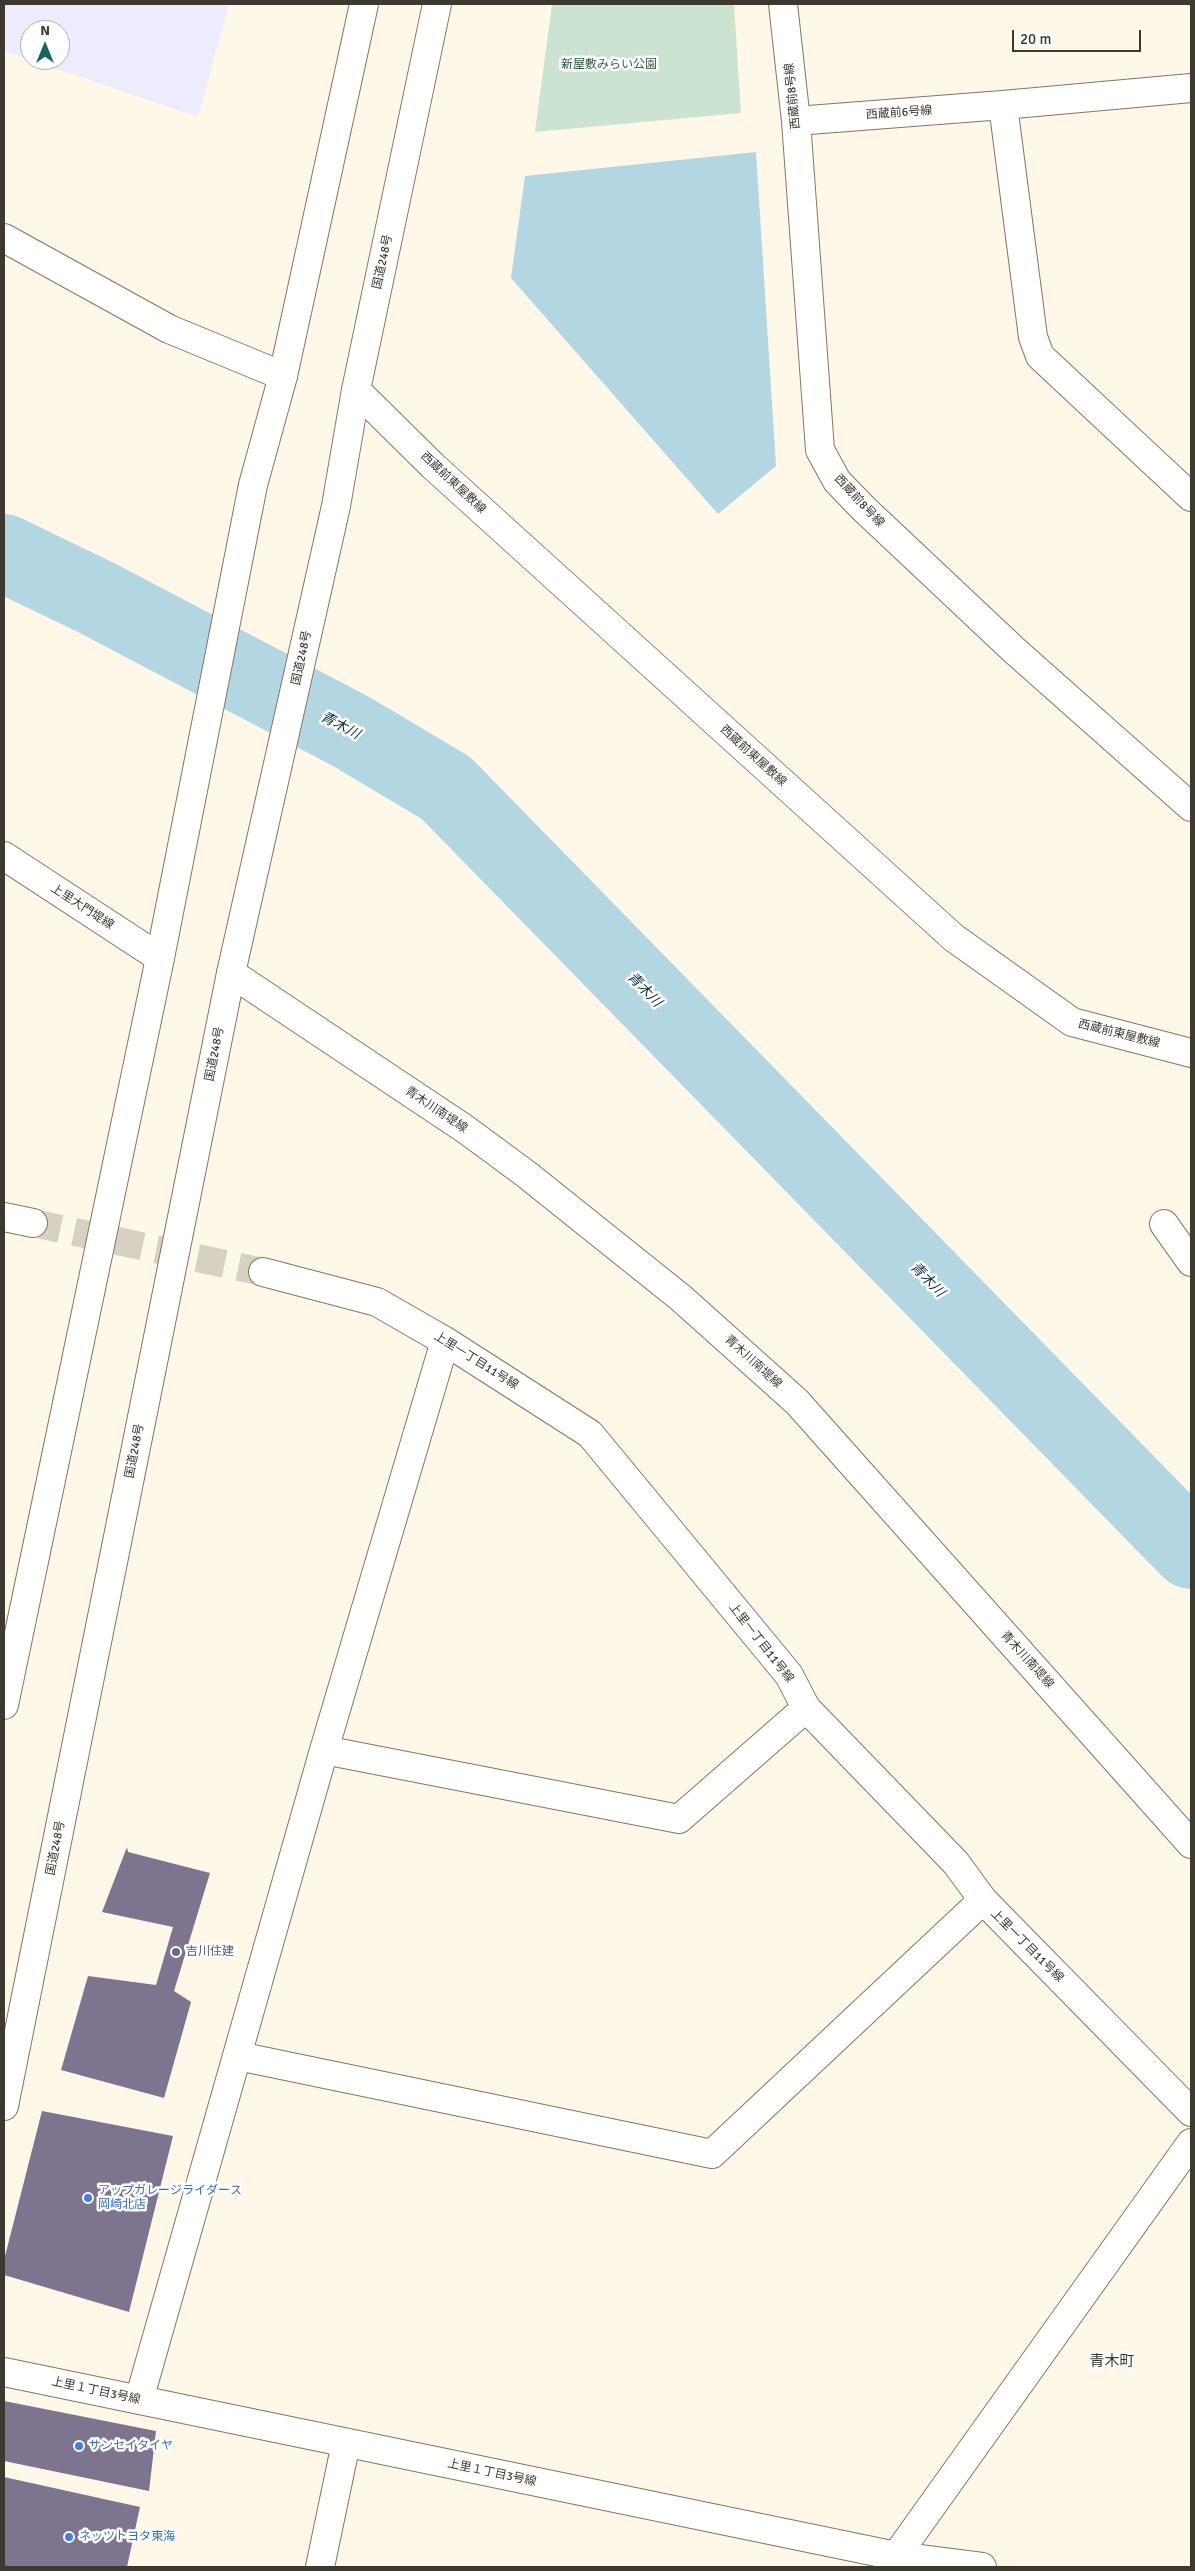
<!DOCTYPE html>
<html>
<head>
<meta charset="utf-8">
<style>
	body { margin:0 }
	#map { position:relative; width:1195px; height:2571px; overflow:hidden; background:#fff7e8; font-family:Signika,sans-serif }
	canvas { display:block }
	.frame { position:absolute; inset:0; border:5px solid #3d392f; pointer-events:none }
	.north { position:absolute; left:20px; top:20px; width:50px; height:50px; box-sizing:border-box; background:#fff; border:1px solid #b1b0ac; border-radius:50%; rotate:0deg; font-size:14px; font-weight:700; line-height:20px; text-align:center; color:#3d392f }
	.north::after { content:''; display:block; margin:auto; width:18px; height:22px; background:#156467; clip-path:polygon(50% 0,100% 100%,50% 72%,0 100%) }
	.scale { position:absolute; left:1012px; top:30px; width:129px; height:22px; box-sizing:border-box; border:2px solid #3d392f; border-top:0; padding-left:6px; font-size:15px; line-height:18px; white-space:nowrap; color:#3d392f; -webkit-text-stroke:4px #fff; paint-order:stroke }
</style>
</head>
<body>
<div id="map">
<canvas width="1195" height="2571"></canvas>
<div class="frame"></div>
<div class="north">N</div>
<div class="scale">20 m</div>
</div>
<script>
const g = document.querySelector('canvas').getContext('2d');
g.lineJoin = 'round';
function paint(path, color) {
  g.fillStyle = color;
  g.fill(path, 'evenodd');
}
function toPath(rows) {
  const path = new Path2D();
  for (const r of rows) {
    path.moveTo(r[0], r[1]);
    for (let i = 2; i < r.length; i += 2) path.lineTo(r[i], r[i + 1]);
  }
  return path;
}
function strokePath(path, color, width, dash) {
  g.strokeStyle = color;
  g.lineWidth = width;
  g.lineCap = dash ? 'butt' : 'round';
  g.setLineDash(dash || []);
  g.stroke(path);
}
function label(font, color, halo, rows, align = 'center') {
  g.font = font + ' Signika,"Noto Sans JP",sans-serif';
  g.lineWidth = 5;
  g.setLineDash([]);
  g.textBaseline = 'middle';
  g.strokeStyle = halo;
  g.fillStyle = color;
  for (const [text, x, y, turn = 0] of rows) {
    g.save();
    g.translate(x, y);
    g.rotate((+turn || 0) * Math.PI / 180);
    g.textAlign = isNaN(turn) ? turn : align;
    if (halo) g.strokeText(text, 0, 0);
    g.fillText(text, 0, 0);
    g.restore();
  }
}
paint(toPath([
	[4,4,229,4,198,117,31,60,60,60,60,30,30,30,30,60,4,51]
]), '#edecfe');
paint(toPath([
	[552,4,734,4,741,113,535,132]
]), '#cbe4d2');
paint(toPath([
	[756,152,776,466,718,514,511,278,525,176]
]), '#b2d7e2');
strokePath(toPath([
	[4,553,97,598,352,732,446,788,1191,1550]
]), '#b2d7e2', 78);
paint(toPath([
	[127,1847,128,1852,210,1873,174,1991,191,2002,164,2098,61,2070,88,1976,156,1985,173,1927,102,1912],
	[42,2111,173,2136,129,2312,4,2275,4,2260],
	[4,2401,156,2431,149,2491,4,2461],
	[4,2477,140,2507,127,2567,4,2567]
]), '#7d7590');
strokePath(toPath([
	[33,1223,263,1272]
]), '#d8d1c3', 28, [28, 14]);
const street = toPath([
	[783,4,796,121,820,450,837,481,863,508,1015,651,1191,807],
	[1191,88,1003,105,1033,337,1040,356,1191,497],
	[796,121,1003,105],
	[4,238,169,329,283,376],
	[356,390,433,466,954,938,1072,1022,1191,1053],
	[4,856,160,958],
	[231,973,465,1129,526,1174,681,1298,797,1402,1191,1844],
	[4,1217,33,1223],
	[1164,1224,1191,1262],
	[263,1272,377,1302,445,1341,590,1434,789,1675,806,1708,956,1863,983,1900,1191,2112],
	[324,1750,679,1819,806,1708],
	[238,2056,712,2154,983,1900],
	[4,2372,896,2556,982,2567],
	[139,2400,324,1750,445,1341],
	[895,2567,896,2556,1191,2143]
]);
const secondary = toPath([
	[320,2567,346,2443]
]);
const highway = toPath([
	[4,1705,160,958,253,485,283,376,364,4],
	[4,2106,231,973,336,506,356,390,437,4]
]);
strokePath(street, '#827860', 30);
strokePath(secondary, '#827860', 30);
strokePath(highway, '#827860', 30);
strokePath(street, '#fff', 28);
strokePath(secondary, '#fff', 28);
strokePath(highway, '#fff', 28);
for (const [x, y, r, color] of [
	[176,1952,5,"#5c6f8a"],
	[88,2198,5,"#3f7fe0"],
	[79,2446,5,"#3f7fe0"],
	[69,2537,5,"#3f7fe0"]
]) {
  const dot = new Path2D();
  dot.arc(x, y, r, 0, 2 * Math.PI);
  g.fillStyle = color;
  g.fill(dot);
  strokePath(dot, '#fff', 2);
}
label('12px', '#305e40', '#fff', [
	["新屋敷みらい公園",609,65]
]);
label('12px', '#3d392f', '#fff', [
	["西蔵前8号線",793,96,-96],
	["西蔵前6号線",899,113,-4],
	["国道248号",383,262,-78],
	["西蔵前東屋敷線",453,483,43],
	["西蔵前8号線",859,501,47],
	["国道248号",302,658,-78],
	["西蔵前東屋敷線",753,756,42],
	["上里大門堤線",82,907,33],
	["西蔵前東屋敷線",1119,1034,14],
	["国道248号",215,1054,-79],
	["青木川南堤線",436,1110,34],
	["上里一丁目11号線",476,1361,32],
	["青木川南堤線",753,1362,42],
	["国道248号",135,1451,-79],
	["上里一丁目11号線",761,1643,52],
	["青木川南堤線",1027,1660,48],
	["国道248号",56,1848,-79],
	["上里一丁目11号線",1027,1946,45],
	["上里１丁目3号線",96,2391,12],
	["上里１丁目3号線",492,2473,12]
]);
label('12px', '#4e5e75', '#fff', [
	["吉川住建",186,1952]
], 'left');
label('12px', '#366cbe', '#fff', [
	["アップガレージライダース",98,2191],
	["岡崎北店",98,2205],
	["サンセイタイヤ",89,2446],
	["ネッツトヨタ東海",79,2537]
], 'left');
label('italic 14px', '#0e323b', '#fff', [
	["青木川",340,726,28],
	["青木川",644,990,46],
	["青木川",927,1280,46]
]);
label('15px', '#3d392f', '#fff', [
	["青木町",1112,2362]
]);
</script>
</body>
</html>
